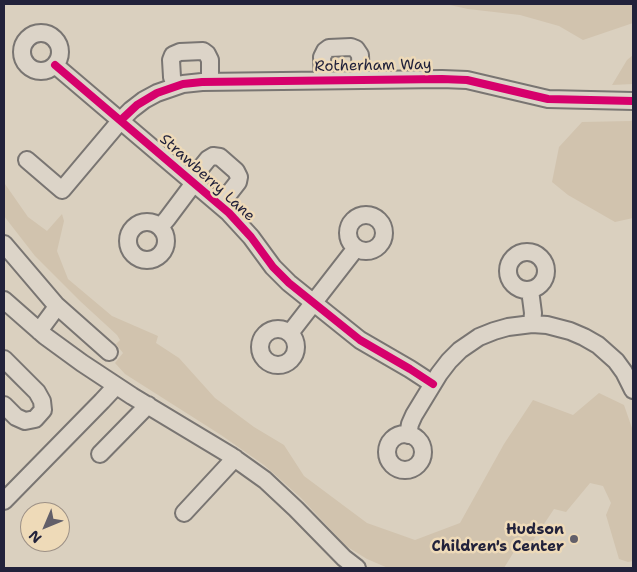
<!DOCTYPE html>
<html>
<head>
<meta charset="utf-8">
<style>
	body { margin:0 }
	#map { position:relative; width:637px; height:572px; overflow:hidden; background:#dad0bf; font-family:"Shantell Sans",sans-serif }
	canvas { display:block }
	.frame { position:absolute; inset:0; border:5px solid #22223b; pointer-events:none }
	.north { position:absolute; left:20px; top:502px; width:50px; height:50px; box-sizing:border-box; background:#eedab8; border:1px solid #9c9086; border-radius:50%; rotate:225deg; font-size:14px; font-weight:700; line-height:20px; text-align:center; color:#22223b }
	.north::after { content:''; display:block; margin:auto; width:18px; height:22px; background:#625f69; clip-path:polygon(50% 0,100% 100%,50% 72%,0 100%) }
</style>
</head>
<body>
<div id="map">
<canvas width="637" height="572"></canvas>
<div class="frame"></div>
<div class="north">N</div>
</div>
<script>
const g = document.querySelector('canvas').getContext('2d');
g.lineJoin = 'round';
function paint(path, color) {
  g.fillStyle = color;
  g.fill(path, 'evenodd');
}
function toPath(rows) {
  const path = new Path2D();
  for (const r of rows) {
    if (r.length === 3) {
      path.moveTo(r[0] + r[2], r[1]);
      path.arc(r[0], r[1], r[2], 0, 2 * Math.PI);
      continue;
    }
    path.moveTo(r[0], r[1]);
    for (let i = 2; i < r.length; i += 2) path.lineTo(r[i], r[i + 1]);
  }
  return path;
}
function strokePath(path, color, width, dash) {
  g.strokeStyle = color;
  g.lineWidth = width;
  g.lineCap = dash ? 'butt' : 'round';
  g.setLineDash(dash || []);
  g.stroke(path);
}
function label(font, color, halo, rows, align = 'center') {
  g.font = font + ' "Shantell Sans",sans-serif';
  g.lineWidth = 5;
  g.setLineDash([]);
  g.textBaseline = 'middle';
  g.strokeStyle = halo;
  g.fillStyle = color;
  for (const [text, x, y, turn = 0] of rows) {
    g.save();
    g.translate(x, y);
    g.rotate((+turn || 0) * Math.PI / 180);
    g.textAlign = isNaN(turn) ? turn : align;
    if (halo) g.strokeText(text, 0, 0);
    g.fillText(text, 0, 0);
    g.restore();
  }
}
paint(toPath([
	[445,4,633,4,633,23,583,40,559,26,520,15,468,9],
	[633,55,633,84,612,85,627,60],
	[633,120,633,218,615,222,568,195,552,182,559,147,582,122,631,121],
	[4,173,5,184,28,217,47,231,62,214,64,221,57,251,68,279,112,316,158,336,156,343,179,358,215,398,254,427,284,445,304,476,367,523,415,540,460,523,504,444,533,400,573,415,599,393,624,405,633,431,633,561,628,562,619,559,606,515,611,503,603,486,590,483,566,512,554,509,530,545,515,550,504,568,388,568,367,559,346,546,301,498,264,465,221,435,125,374,115,363,123,353,116,344,120,340,117,335,80,301,35,256,4,216]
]), '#d1c3ae');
const minor = toPath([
	[41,52,19],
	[55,65,229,213,251,237,273,267,289,283,360,340,410,369,433,384],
	[323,80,322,57,325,51,329,48,351,47,356,49,360,55,361,80],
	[175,86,172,77,171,60,173,55,180,52,203,51,207,54,210,60,210,82],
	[27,160,62,190,121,120,131,110,144,100,157,93,183,84,202,82,442,79,467,80,548,99,633,101],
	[191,180,208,159,213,156,220,157,236,171,239,177,238,182,220,205],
	[366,233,18],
	[147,241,19],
	[160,227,167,219,194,183],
	[4,244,56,305,56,308,39,331],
	[527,271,19],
	[530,290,533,313,532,324],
	[4,300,45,336,82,363,132,396,230,455,265,480,296,509,344,558,357,568],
	[56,305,109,352],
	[278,347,18],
	[290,333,356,248],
	[4,359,37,392,42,401,43,410,35,419,25,421,16,417,4,405],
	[405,452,18],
	[408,435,410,424,414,415,439,374,449,361,460,350,479,337,494,331,508,327,532,324,547,325,570,331,584,337,598,345,616,361,624,372,633,390],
	[100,454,148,405],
	[4,501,102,401,116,386],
	[184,513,235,458]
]);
strokePath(minor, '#797572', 20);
strokePath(minor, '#dcd4c8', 16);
strokePath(toPath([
	[55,65,229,213,251,237,273,267,289,283,360,340,410,369,433,384],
	[121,120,137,105,157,93,183,84,202,82,442,79,467,80,548,99,633,101]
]), '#d6006c', 8);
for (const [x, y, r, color] of [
	[574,539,5,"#625f69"]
]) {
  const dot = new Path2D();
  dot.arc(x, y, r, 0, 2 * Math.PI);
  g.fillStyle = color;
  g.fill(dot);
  strokePath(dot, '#eedab8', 2);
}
label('15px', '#22223b', '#eedab8', [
	["Rotherham Way",373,66,-1],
	["Strawberry Lane",207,178,42]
]);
label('bold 15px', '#22223b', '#eedab8', [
	["Hudson",564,530],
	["Children's Center",564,547]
], 'right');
</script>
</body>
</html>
